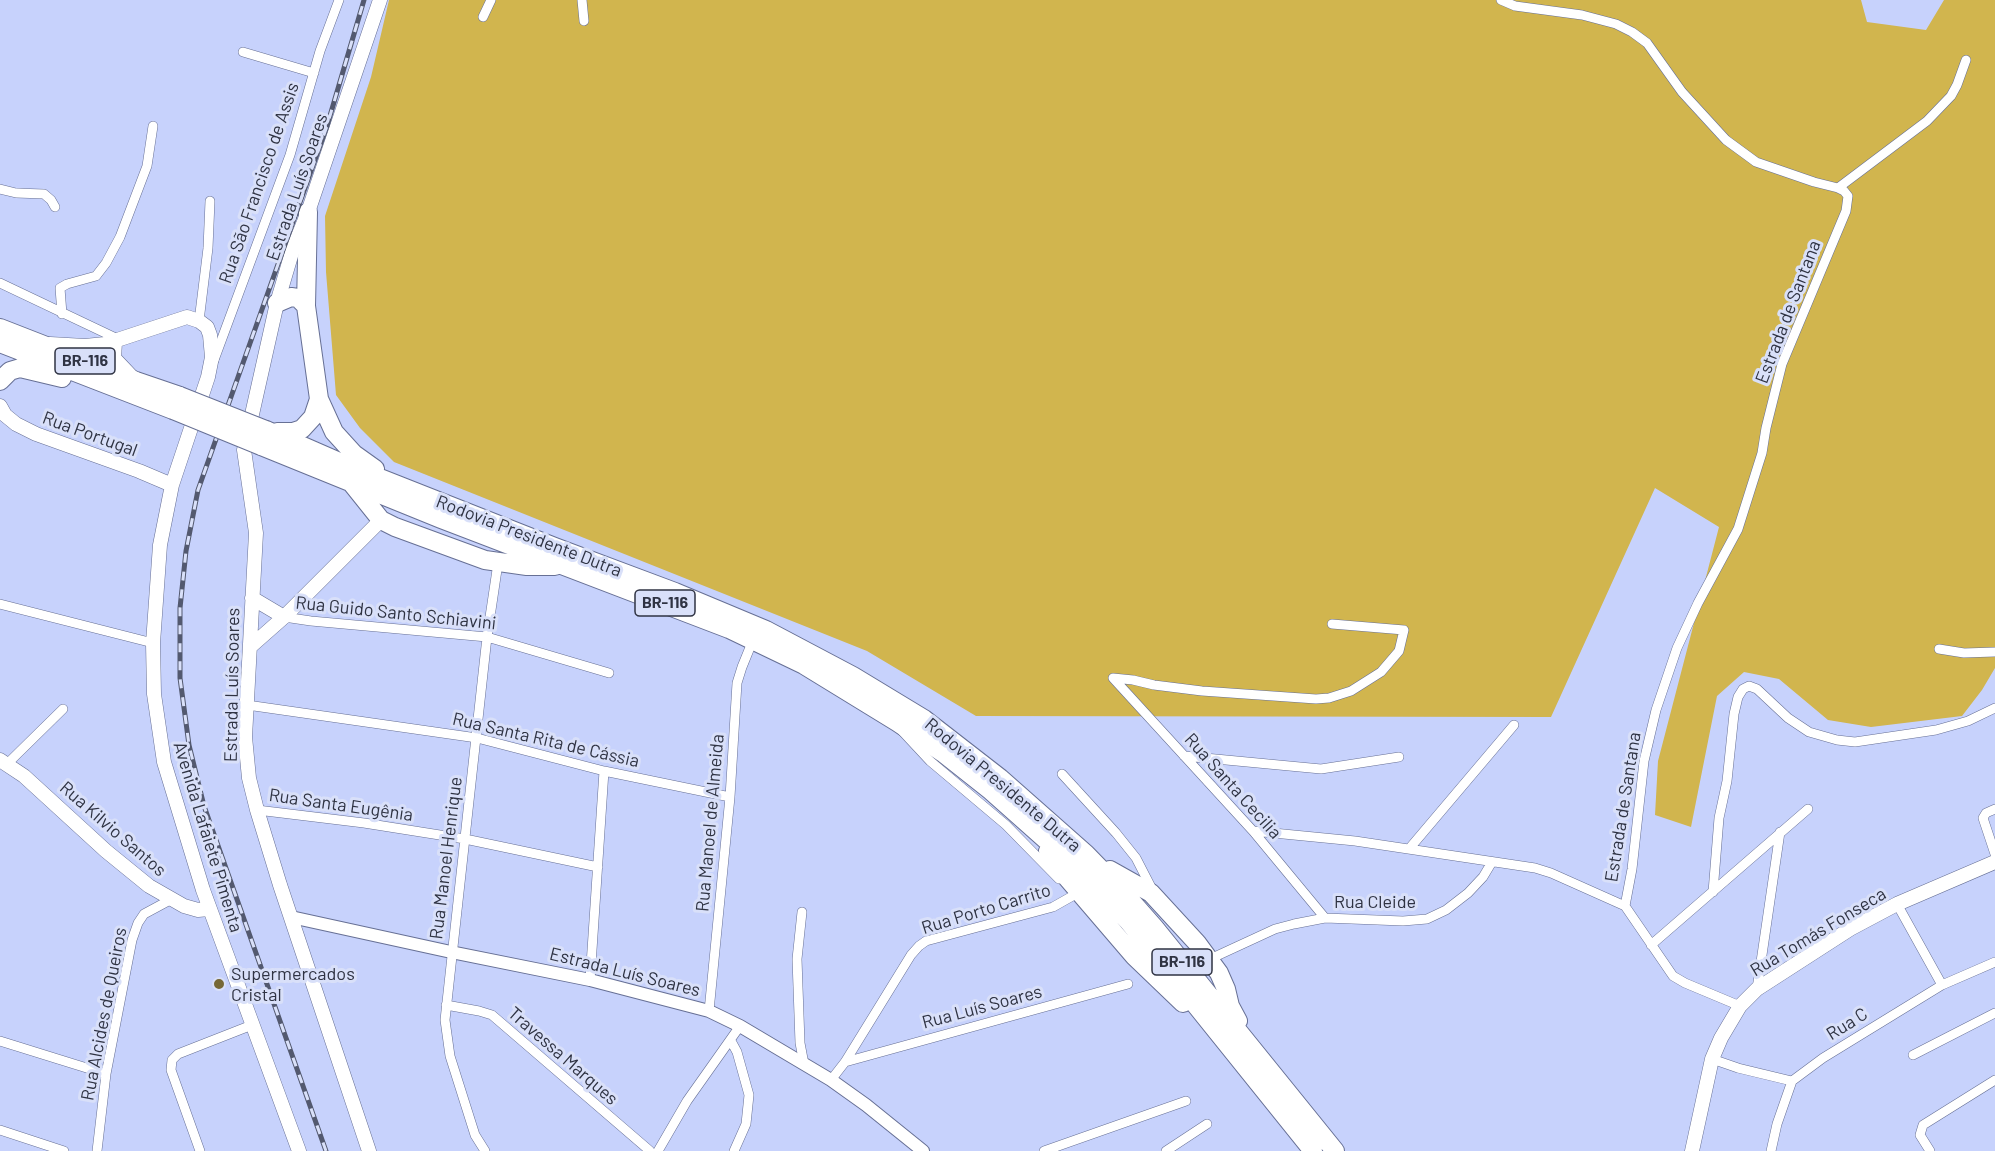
<!DOCTYPE html>
<html>
<head>
<meta charset="utf-8">
<style>
	body { margin:0 }
	canvas { display:block; background:#c7d2fc }
</style>
</head>
<body>
<canvas width="1995" height="1151"></canvas>
<script>
const g = document.querySelector('canvas').getContext('2d');
g.lineJoin = 'round';
function paint(path, color) {
  g.fillStyle = color;
  g.fill(path, 'evenodd');
}
function toPath(rows) {
  const path = new Path2D();
  for (const r of rows) {
    path.moveTo(r[0], r[1]);
    for (let i = 2; i < r.length; i += 2) path.lineTo(r[i], r[i + 1]);
  }
  return path;
}
function strokePath(path, color, width, dash) {
  g.strokeStyle = color;
  g.lineWidth = width;
  g.lineCap = dash ? 'butt' : 'round';
  g.setLineDash(dash || []);
  g.stroke(path);
}
function label(font, color, halo, rows, align = 'center') {
  g.font = font + ' Barlow,sans-serif';
  g.lineWidth = 6;
  g.setLineDash([]);
  g.textBaseline = 'middle';
  g.strokeStyle = halo;
  g.fillStyle = color;
  for (const [text, x, y, turn = 0] of rows) {
    g.save();
    g.translate(x, y);
    g.rotate((+turn || 0) * Math.PI / 180);
    g.textAlign = isNaN(turn) ? turn : align;
    if (halo) g.strokeText(text, 0, 0);
    g.fillText(text, 0, 0);
    g.restore();
  }
}
paint(toPath([
	[389,0,1861,0,1867,22,1926,30,1944,0,1995,0,1995,668,1982,690,1962,716,1871,727,1828,720,1779,679,1744,672,1717,696,1691,827,1655,815,1658,761,1719,527,1655,488,1551,717,976,716,867,651,394,462,360,428,336,395,326,272,325,216,371,77]
]), '#d1b54e');
const minor = toPath([
	[582,0,584,21],
	[1501,0,1515,6,1582,15,1616,24,1632,32,1647,43,1682,92,1726,140,1756,162,1814,182,1838,188,1844,191,1848,196,1846,211,1782,364,1766,428,1762,453,1738,529,1698,603,1677,648,1656,710,1644,761,1632,869,1625,906],
	[483,17,491,0],
	[243,52,314,73],
	[1838,188,1927,121,1951,96,1957,85,1966,60],
	[0,189,16,193,44,194,51,200,55,207],
	[0,283,120,340],
	[62,314,60,288,67,284,96,276,106,263,120,237,147,166,153,126],
	[199,321,208,248,210,201],
	[214,360,290,155,320,51,339,0],
	[0,604,153,643],
	[284,617,311,621,487,637,609,673],
	[1939,649,1964,653,1995,652],
	[1113,678,1133,680,1154,685,1202,691,1316,699,1329,698,1351,691,1381,672,1399,651,1404,630,1332,624],
	[1113,678,1253,831,1325,918],
	[247,705,477,738,604,771,730,797],
	[903,732,930,761,1006,825,1059,879],
	[1184,756,1321,769,1399,757],
	[7,764,63,709],
	[1062,774,1116,833,1136,858,1153,891],
	[1995,809,1986,813,1983,818,1995,854],
	[257,810,364,823,465,839,598,867],
	[1253,831,1355,841,1535,868,1551,873,1625,906],
	[1409,849,1514,725],
	[1713,892,1719,818,1727,781,1734,714,1738,697,1743,689,1749,686,1757,689,1788,718,1809,732,1837,740,1855,742,1936,730,1968,721,1995,708],
	[1897,904,1942,985],
	[1625,906,1673,976,1685,983,1740,1006],
	[802,912,797,959,800,1043,804,1064],
	[1651,945,1808,809],
	[1210,959,1275,929,1294,924,1325,918,1403,921,1427,919,1446,910,1468,893,1483,877,1492,862],
	[590,980,604,771],
	[1757,989,1780,832],
	[446,1005,479,1011,492,1015,650,1151],
	[709,1011,730,797,737,683,742,667,753,640],
	[0,1041,106,1074],
	[731,1041,737,1052,749,1095,746,1124,734,1151],
	[1913,1055,1995,1013],
	[1712,1059,1738,1068,1792,1081,1823,1058,1942,985,1995,962],
	[845,1062,1128,984],
	[831,1080,845,1062,911,955,919,946,926,941,1053,907,1076,894],
	[0,1130,64,1151],
	[97,1151,106,1074,132,940,138,923,144,914,170,900],
	[200,1151,171,1070,172,1060,178,1054,252,1025],
	[485,1151,475,1135,450,1056,445,1020,487,637,498,563],
	[658,1151,687,1101,740,1026],
	[1044,1151,1186,1101],
	[1166,1151,1207,1124],
	[1771,1151,1777,1124,1792,1081],
	[1930,1151,1920,1135,1923,1125,1995,1080]
]);
const tertiary = toPath([
	[291,917,451,952,590,980,709,1011,740,1026,831,1080,866,1105,923,1151]
]);
const secondary = toPath([
	[115,342,114,358,132,377],
	[50,344,85,346,105,344,187,317,199,321,207,327,210,335,212,357,208,377,172,485,160,545,153,643,154,694,164,762,203,890,299,1151],
	[0,406,5,415,16,424,36,434,139,471,172,485],
	[252,598,284,617],
	[250,647,284,617,381,520],
	[0,760,24,776,106,851,149,886,184,906,198,910,209,909],
	[369,1151,280,885,257,810,249,778,245,737,256,533,244,450,277,303,293,249,308,212,380,0],
	[1692,1151,1712,1059,1721,1038,1740,1006,1757,989,1850,929,1897,904,1995,862]
]);
const motorway = toPath([
	[308,212,306,306,319,399,334,432,354,454,375,469],
	[277,303,291,297,298,298,306,306],
	[0,328,136,381,180,396],
	[0,343,173,410],
	[0,381,10,371,20,368,62,378],
	[266,430,337,461,555,547,675,592,766,630,853,676,924,719,1000,778,1086,854,1125,894,1154,927,1335,1151],
	[277,432,293,432,302,429,313,417,319,399],
	[261,446,441,519,729,629,804,665,897,722,943,753,991,791,1081,871,1129,922,1313,1151],
	[353,485,381,520,395,527,485,560,527,566,555,566],
	[1048,851,1062,872,1134,956,1183,1003],
	[1110,870,1151,893,1197,943,1219,973,1226,989,1230,1006,1238,1021]
]);
strokePath(minor, '#677095', 10);
strokePath(tertiary, '#677095', 14);
strokePath(secondary, '#677095', 15);
strokePath(motorway, '#677095', 20);
strokePath(minor, '#fff', 9);
strokePath(tertiary, '#fff', 12);
strokePath(secondary, '#fff', 14);
strokePath(motorway, '#fff', 18);
const rail = toPath([
	[326,1151,204,806,189,745,180,678,180,608,186,551,198,490,327,126,364,0]
]);
strokePath(rail, '#53596f', 5);
strokePath(rail, '#d9e0f9', 3, [9]);
const motorwayBridge = toPath([
	[180,396,266,430],
	[173,410,261,446]
]);
strokePath(motorwayBridge, '#677095', 20, []);
strokePath(motorwayBridge, '#fff', 18);
for (const [x, y, r, color] of [
	[219,984,6,"#766836"]
]) {
  const dot = new Path2D();
  dot.arc(x, y, r, 0, 2 * Math.PI);
  g.fillStyle = color;
  g.fill(dot);
  strokePath(dot, '#d9e0f9', 2);
}
for (const [x, y, w] of [
	[85,361,60],
	[665,603,60],
	[1182,962,60]
]) {
  const box = new Path2D();
  box.roundRect(x - w / 2, y - 13, w, 26, 4.5);
  g.fillStyle = '#d9e0f9';
  g.fill(box);
  strokePath(box, '#2f3343', 1.5);
}
label('bold 16px', '#2f3343', null, [
	["BR-116",85,361],
	["BR-116",665,603],
	["BR-116",1182,962]
]);
label('18px', '#2f3343', '#d9e0f9', [
	["Rua São Francisco de Assis",259,183,-71],
	["Estrada Luís Soares",297,187,-71],
	["Estrada de Santana",1788,312,-69],
	["Rua Portugal",90,434,20],
	["Rodovia Presidente Dutra",529,536,21],
	["Rua Guido Santo Schiavini",396,613,6],
	["Estrada Luís Soares",232,685,-89],
	["Rua Santa Rita de Cássia",546,740,13],
	["Rodovia Presidente Dutra",1003,785,40],
	["Rua Santa Cecilia",1233,786,48],
	["Rua Santa Eugênia",341,805,8],
	["Estrada de Santana",1623,807,-81],
	["Rua Manoel de Almeida",710,823,-85],
	["Rua Kilvio Santos",113,829,41],
	["Avenida Lafaiete Pimenta",208,837,73],
	["Rua Manoel Henrique",446,858,-83],
	["Rua Cleide",1375,902],
	["Rua Porto Carrito",986,909,-17],
	["Rua Tomás Fonseca",1818,932,-31],
	["Estrada Luís Soares",625,972,14],
	["Rua Luís Soares",982,1007,-15],
	["Rua Alcides de Queiros",104,1014,-79],
	["Rua C",1847,1024,-32],
	["Travessa Marques",563,1056,41]
]);
label('18px', '#2f3343', '#d9e0f9', [
	["Supermercados",231,974],
	["Cristal",231,995]
], 'left');
</script>
</body>
</html>
